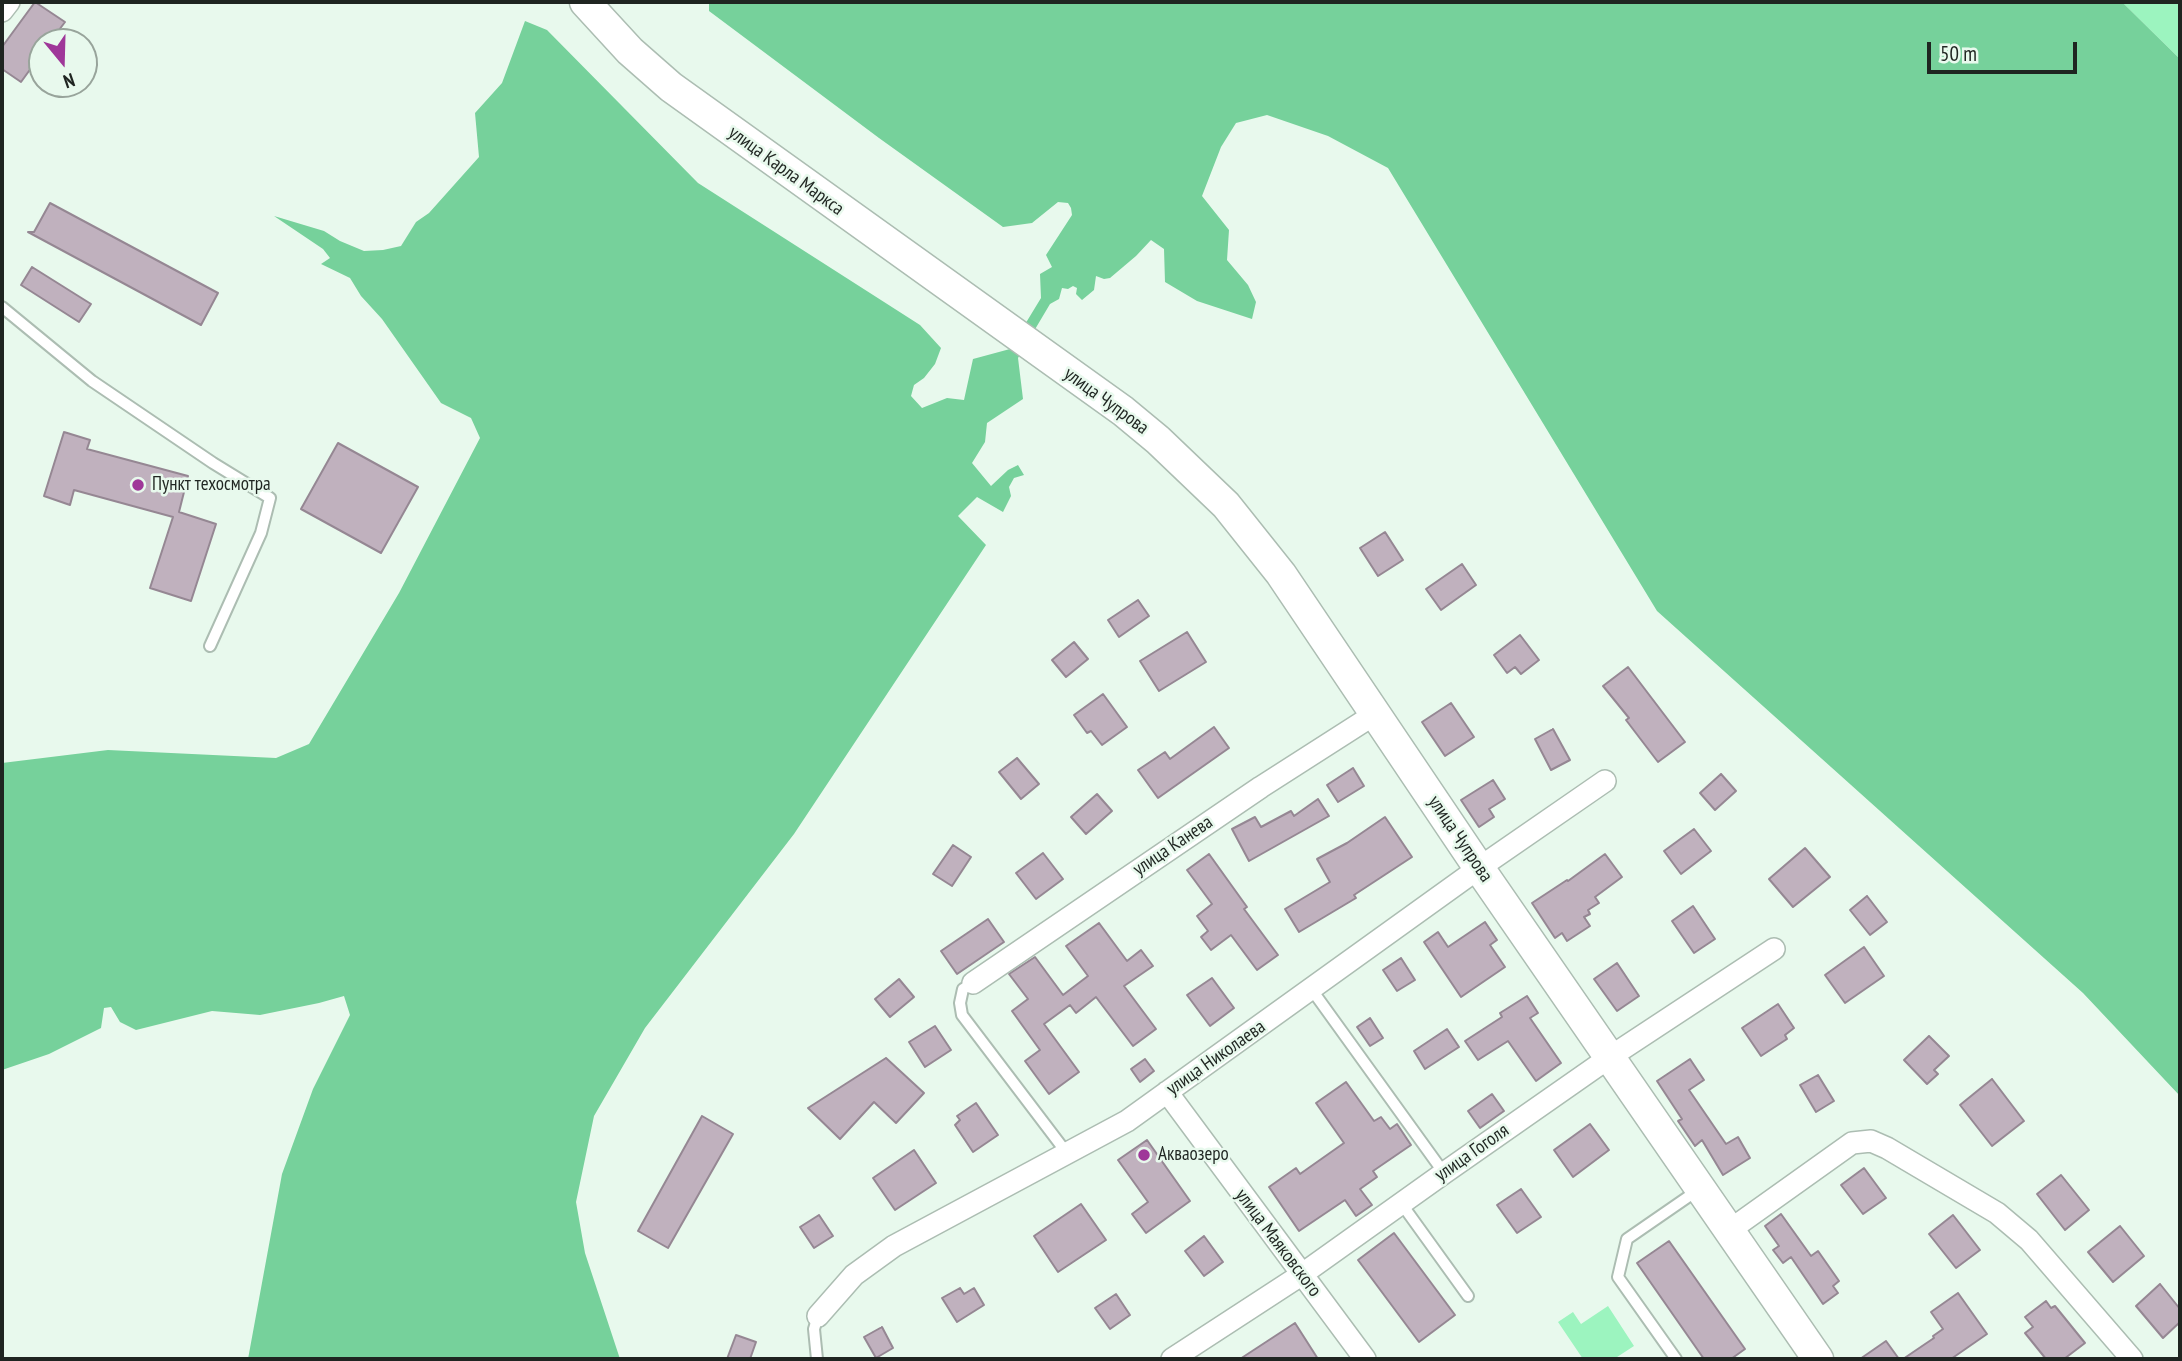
<!DOCTYPE html>
<html>
<head>
<meta charset="utf-8">
<style>
	body { margin:0 }
	#map { position:relative; width:2182px; height:1361px; overflow:hidden; background:#e8f9ed; font-family:"PT Sans Narrow",sans-serif }
	canvas { display:block }
	.frame { position:absolute; inset:0; border:4px solid #1f2521; pointer-events:none }
	.north { position:absolute; left:28px; top:28px; width:70px; height:70px; box-sizing:border-box; background:#e8f9ed; border:2px solid #98a49b; border-radius:50%; rotate:161deg; font-size:19px; font-weight:700; line-height:28px; text-align:center; color:#1f2521 }
	.north::after { content:''; display:block; margin:auto; width:24px; height:32px; background:#9f3799; clip-path:polygon(50% 0,100% 100%,50% 72%,0 100%) }
	.scale { position:absolute; left:1927px; top:42px; width:150px; height:32px; box-sizing:border-box; border:4px solid #1f2521; border-top:0; padding-left:9px; font-size:21px; line-height:24px; white-space:nowrap; color:#1f2521; -webkit-text-stroke:5px #e8f9ed; paint-order:stroke }
</style>
</head>
<body>
<div id="map">
<canvas width="2182" height="1361"></canvas>
<div class="frame"></div>
<div class="north">N</div>
<div class="scale">50 m</div>
</div>
<script>
const g = document.querySelector('canvas').getContext('2d');
g.lineJoin = 'round';
function paint(path, color) {
  g.fillStyle = color;
  g.fill(path, 'evenodd');
}
function toPath(rows) {
  const path = new Path2D();
  for (const r of rows) {
    path.moveTo(r[0], r[1]);
    for (let i = 2; i < r.length; i += 2) path.lineTo(r[i], r[i + 1]);
  }
  return path;
}
function strokePath(path, color, width, dash) {
  g.strokeStyle = color;
  g.lineWidth = width;
  g.lineCap = dash ? 'butt' : 'round';
  g.setLineDash(dash || []);
  g.stroke(path);
}
function label(font, color, halo, rows, align = 'center') {
  g.font = font + ' "PT Sans Narrow",sans-serif';
  g.lineWidth = 5;
  g.setLineDash([]);
  g.textBaseline = 'middle';
  g.strokeStyle = halo;
  g.fillStyle = color;
  for (const [text, x, y, turn = 0] of rows) {
    g.save();
    g.translate(x, y);
    g.rotate((+turn || 0) * Math.PI / 180);
    g.textAlign = isNaN(turn) ? turn : align;
    if (halo) g.strokeText(text, 0, 0);
    g.fillText(text, 0, 0);
    g.restore();
  }
}
paint(toPath([
	[2122,2,2180,2,2180,59],
	[1608,1306,1634,1346,1614,1359,1583,1359,1558,1322,1573,1312,1581,1324]
]), '#9cf4bf');
paint(toPath([
	[709,2,2122,2,2180,59,2180,1096,2083,993,1657,611,1388,168,1328,136,1267,115,1236,123,1221,147,1202,196,1229,230,1227,260,1248,285,1256,302,1252,319,1197,301,1165,282,1164,249,1151,240,1136,256,1110,278,1104,279,1096,276,1094,290,1082,300,1076,294,1077,288,1073,286,1068,289,1062,288,1059,299,1050,304,1018,358,1023,399,987,423,985,442,972,463,991,486,1008,470,1018,465,1024,475,1014,478,1009,487,1011,496,1003,512,977,497,958,516,986,545,794,834,645,1028,594,1116,576,1202,585,1253,620,1359,248,1359,282,1174,313,1089,350,1015,344,996,319,1003,260,1015,212,1011,136,1030,120,1022,111,1007,104,1008,101,1028,49,1054,2,1070,2,763,108,750,276,758,309,744,399,593,480,438,471,418,441,403,382,319,361,296,350,278,321,264,330,258,323,249,274,216,324,231,340,241,364,251,383,250,401,246,416,222,429,213,479,157,475,113,502,83,525,21,547,30,698,183,920,325,941,348,935,364,924,378,914,385,911,396,922,408,947,398,964,400,973,359,1010,349,1041,298,1040,274,1052,267,1046,255,1072,215,1071,208,1068,203,1058,202,1032,223,1003,227,879,138,709,11]
]), '#76d19b');
const building = toPath([
	[35,2,65,22,50,42,42,42,42,53,21,82,2,69,2,47,35,2],
	[50,203,218,293,201,325,28,232,34,232,50,203],
	[32,267,91,304,79,322,21,285,32,267],
	[64,432,90,440,87,449,188,476,179,512,216,524,191,601,150,588,173,517,74,490,70,505,44,496,64,432],
	[338,443,418,487,381,553,301,509,338,443],
	[1385,532,1403,560,1378,576,1360,548,1385,532],
	[1462,564,1476,585,1441,610,1426,589,1462,564],
	[1138,600,1149,616,1119,637,1108,620,1138,600],
	[1187,632,1206,662,1159,691,1140,661,1187,632],
	[1520,635,1539,660,1521,674,1515,667,1507,673,1494,655,1520,635],
	[1074,642,1088,659,1066,677,1052,660,1074,642],
	[1628,667,1685,742,1658,762,1626,720,1629,718,1603,686,1628,667],
	[1103,694,1127,727,1102,745,1091,731,1087,733,1074,715,1103,694],
	[1451,703,1474,737,1445,756,1422,722,1451,703],
	[1214,727,1229,748,1158,798,1138,770,1165,752,1170,759,1214,727],
	[1553,729,1570,760,1551,770,1535,739,1553,729],
	[1017,758,1039,784,1021,799,999,772,1017,758],
	[1353,768,1364,786,1338,802,1327,785,1353,768],
	[1721,774,1736,791,1715,810,1700,793,1721,774],
	[1493,780,1505,799,1489,809,1494,817,1479,827,1461,800,1493,780],
	[1097,794,1112,811,1086,834,1071,817,1097,794],
	[1318,799,1329,816,1249,861,1232,829,1255,817,1261,827,1291,811,1294,816,1318,799],
	[1385,817,1412,857,1354,895,1356,898,1299,932,1285,909,1330,882,1317,859,1347,843,1385,817],
	[1694,829,1711,851,1681,874,1664,851,1694,829],
	[953,845,971,857,952,886,933,874,953,845],
	[1805,848,1830,877,1793,907,1769,879,1805,848],
	[1043,853,1063,879,1036,899,1016,873,1043,853],
	[1209,854,1247,907,1244,909,1278,955,1257,970,1231,935,1211,950,1201,937,1208,931,1197,916,1212,904,1187,870,1209,854],
	[1605,854,1622,877,1595,897,1599,903,1588,910,1590,914,1584,917,1590,926,1567,941,1562,933,1555,938,1532,903,1567,880,1568,881,1605,854],
	[1867,896,1887,922,1870,935,1850,910,1867,896],
	[1693,906,1715,939,1694,953,1672,921,1693,906],
	[988,919,1004,942,957,974,941,951,988,919],
	[1485,922,1497,940,1490,945,1505,967,1461,997,1424,942,1438,932,1448,947,1485,922],
	[1099,923,1127,961,1141,950,1153,966,1124,986,1156,1029,1133,1046,1096,997,1076,1013,1070,1005,1044,1024,1079,1072,1049,1094,1025,1061,1040,1050,1012,1011,1028,999,1009,974,1035,957,1063,995,1088,976,1066,946,1099,923],
	[1864,947,1884,976,1845,1003,1825,975,1864,947],
	[1401,958,1415,980,1397,991,1383,970,1401,958],
	[1617,963,1639,996,1617,1011,1594,979,1617,963],
	[1212,978,1234,1008,1210,1026,1187,995,1212,978],
	[899,979,914,997,890,1017,875,999,899,979],
	[1527,996,1538,1013,1530,1018,1561,1063,1536,1081,1508,1041,1478,1060,1465,1041,1502,1017,1500,1013,1527,996],
	[1778,1004,1794,1028,1785,1035,1787,1039,1761,1056,1742,1028,1778,1004],
	[1370,1018,1383,1038,1370,1046,1357,1027,1370,1018],
	[935,1026,951,1050,925,1067,909,1042,935,1026],
	[1447,1029,1459,1047,1425,1069,1414,1051,1447,1029],
	[1929,1036,1949,1056,1934,1070,1938,1074,1927,1084,1904,1060,1929,1036],
	[886,1058,924,1093,896,1123,874,1102,840,1139,808,1108,886,1058],
	[1145,1059,1154,1071,1140,1082,1131,1069,1145,1059],
	[1690,1059,1704,1080,1689,1090,1726,1144,1738,1137,1750,1158,1723,1175,1702,1140,1695,1146,1678,1121,1682,1119,1657,1081,1690,1059],
	[1818,1075,1834,1101,1816,1112,1800,1085,1818,1075],
	[1992,1079,2024,1121,1992,1146,1960,1105,1992,1079],
	[1346,1082,1374,1121,1381,1117,1390,1129,1397,1124,1411,1145,1373,1171,1377,1177,1360,1189,1372,1205,1356,1216,1345,1200,1299,1231,1269,1187,1296,1168,1300,1174,1344,1143,1316,1103,1346,1082],
	[1492,1094,1504,1111,1480,1128,1468,1111,1492,1094],
	[976,1103,998,1135,973,1152,955,1125,960,1120,957,1116,976,1103],
	[702,1116,733,1134,668,1248,638,1231,702,1116],
	[1590,1124,1609,1150,1573,1177,1554,1150,1590,1124],
	[1147,1140,1190,1201,1146,1233,1132,1214,1148,1202,1118,1160,1147,1140],
	[914,1150,936,1183,895,1210,873,1178,914,1150],
	[1864,1168,1886,1198,1863,1214,1841,1185,1864,1168],
	[2061,1175,2089,1210,2065,1230,2037,1194,2061,1175],
	[1521,1189,1541,1217,1517,1233,1497,1205,1521,1189],
	[1081,1204,1106,1240,1058,1272,1034,1236,1081,1204],
	[1781,1214,1811,1256,1818,1251,1839,1281,1833,1286,1838,1293,1823,1304,1791,1257,1783,1263,1773,1250,1779,1246,1765,1226,1781,1214],
	[819,1215,833,1236,814,1248,800,1227,819,1215],
	[1953,1215,1980,1250,1956,1268,1929,1234,1953,1215],
	[2120,1226,2144,1256,2113,1282,2088,1252,2120,1226],
	[1394,1233,1455,1315,1419,1342,1358,1260,1394,1233],
	[1204,1236,1223,1262,1204,1276,1185,1251,1204,1236],
	[1669,1241,1745,1349,1731,1359,1704,1359,1637,1263,1669,1241],
	[2160,1284,2180,1309,2180,1322,2163,1338,2136,1306,2160,1284],
	[960,1288,964,1294,974,1288,984,1305,957,1322,942,1298,960,1288],
	[1958,1293,1987,1334,1951,1359,1903,1359,1934,1338,1933,1336,1943,1329,1931,1312,1958,1293],
	[1116,1294,1130,1315,1110,1329,1095,1308,1116,1294],
	[2046,1301,2051,1308,2055,1306,2085,1343,2064,1359,2046,1359,2025,1333,2033,1327,2025,1317,2046,1301],
	[1295,1323,1318,1359,1240,1359,1295,1323],
	[882,1327,893,1348,876,1358,864,1337,882,1327],
	[736,1335,756,1342,750,1359,727,1359,736,1335],
	[1886,1341,1899,1359,1860,1359,1886,1341]
]);
paint(building, '#c0b1be');
strokePath(building, '#958793', 2);
const lane = toPath([
	[2,307,92,381,213,463,270,498,261,533,210,646],
	[973,983,963,989,960,1003,962,1015,1066,1152],
	[1312,990,1444,1173],
	[1401,1203,1468,1296],
	[817,1359,814,1329,818,1316],
	[1676,1359,1618,1277,1627,1239,1698,1190]
]);
const street = toPath([
	[2,11,9,2],
	[973,983,1261,787,1375,714],
	[1167,1092,1365,1359],
	[1730,1230,1852,1143,1871,1141,1887,1148,1997,1213,2029,1240,2132,1359],
	[818,1316,854,1275,894,1246,1127,1121,1479,868,1605,781],
	[1172,1359,1301,1275,1444,1173,1610,1057,1774,949]
]);
const secondary = toPath([
	[585,2,630,51,671,87,1123,411,1158,440,1226,505,1281,574,1479,868,1818,1359]
]);
strokePath(lane, '#acbdb2', 14);
strokePath(street, '#acbdb2', 24);
strokePath(secondary, '#acbdb2', 33);
strokePath(lane, '#fff', 10);
strokePath(street, '#fff', 21);
strokePath(secondary, '#fff', 30);
for (const [x, y, r, color] of [
	[138,485,7,"#9f3799"],
	[1144,1155,7,"#9f3799"]
]) {
  const dot = new Path2D();
  dot.arc(x, y, r, 0, 2 * Math.PI);
  g.fillStyle = color;
  g.fill(dot);
  strokePath(dot, '#e8f9ed', 2.5);
}
label('19px', '#1f2521', '#e8f9ed', [
	["улица Карла Маркса",786,171,36],
	["улица Чупрова",1106,401,36],
	["улица Чупрова",1460,839,56],
	["улица Канева",1173,846,-34],
	["улица Николаева",1216,1058,-35],
	["улица Гоголя",1472,1153,-35],
	["улица Маяковского",1278,1243,53]
]);
label('19px', '#1f2521', '#e8f9ed', [
	["Пункт техосмотра",152,485],
	["Акваозеро",1158,1155]
], 'left');
</script>
</body>
</html>
